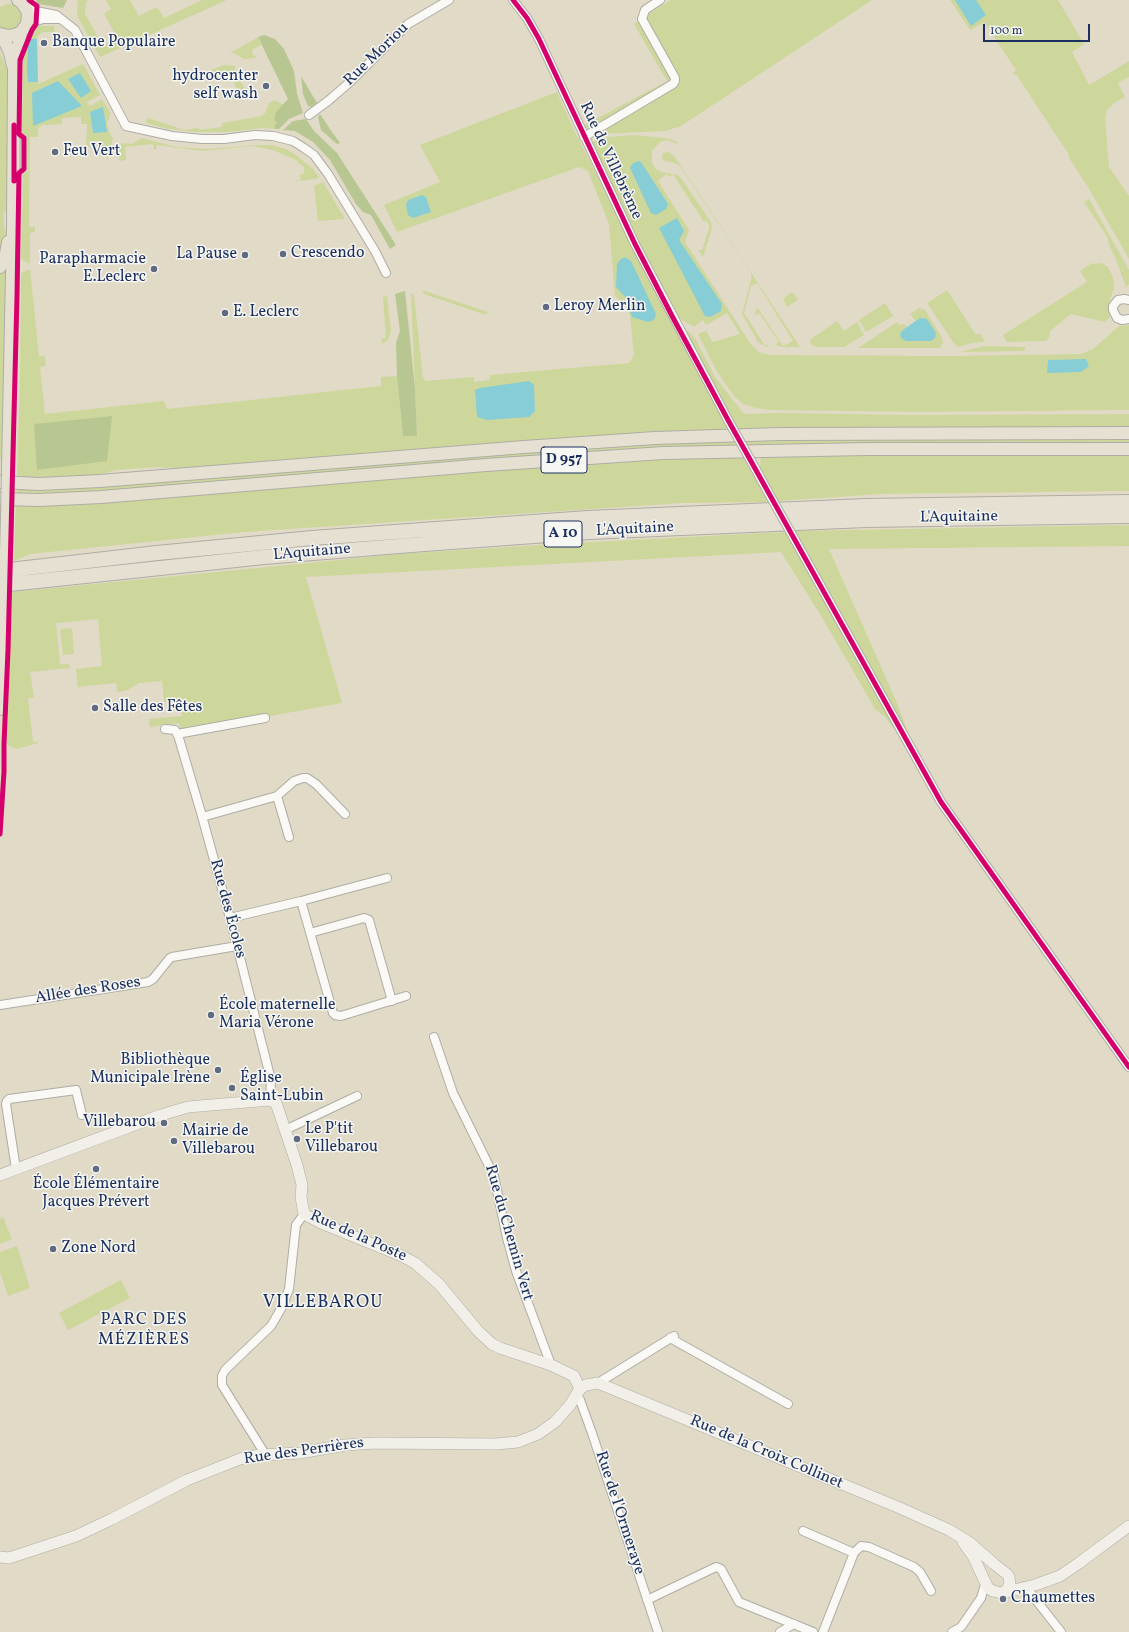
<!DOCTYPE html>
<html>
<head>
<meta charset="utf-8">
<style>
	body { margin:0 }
	#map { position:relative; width:1129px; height:1632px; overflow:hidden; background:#e0dac6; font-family:Vollkorn,serif }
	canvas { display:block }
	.scale { position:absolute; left:983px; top:24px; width:107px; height:18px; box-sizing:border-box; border:2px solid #1b2f5e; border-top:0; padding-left:5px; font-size:12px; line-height:14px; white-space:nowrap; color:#1b2f5e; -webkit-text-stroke:3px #f6f6f2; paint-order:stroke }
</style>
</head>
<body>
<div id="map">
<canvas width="1129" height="1632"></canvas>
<div class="scale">100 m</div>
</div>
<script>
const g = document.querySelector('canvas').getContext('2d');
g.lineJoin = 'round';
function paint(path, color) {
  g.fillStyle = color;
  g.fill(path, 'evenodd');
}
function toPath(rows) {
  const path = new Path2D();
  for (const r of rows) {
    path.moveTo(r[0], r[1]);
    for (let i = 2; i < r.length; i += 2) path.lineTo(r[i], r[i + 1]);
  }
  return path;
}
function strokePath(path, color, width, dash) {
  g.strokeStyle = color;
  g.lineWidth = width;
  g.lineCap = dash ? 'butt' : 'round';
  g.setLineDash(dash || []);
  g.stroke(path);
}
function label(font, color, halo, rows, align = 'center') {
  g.font = font + ' Vollkorn,serif';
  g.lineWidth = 3;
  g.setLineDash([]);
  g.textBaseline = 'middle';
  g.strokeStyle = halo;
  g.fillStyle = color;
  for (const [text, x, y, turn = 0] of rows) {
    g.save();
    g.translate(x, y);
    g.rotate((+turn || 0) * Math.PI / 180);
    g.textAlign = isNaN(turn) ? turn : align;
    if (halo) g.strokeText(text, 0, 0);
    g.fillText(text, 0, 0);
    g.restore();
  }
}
paint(toPath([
	[78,0,89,0,86,2,85,14,103,46,117,37,104,14,111,9,106,0,130,0,139,16,157,7,164,18,202,0,227,0,100,57,78,18,77,9],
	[671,0,872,0,681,126,665,131,602,134,583,126,667,81,634,24],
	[950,0,1058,0,1084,44,1072,52,1089,85,1129,61,1129,77,1118,83,1125,97,1114,103,1107,110,1105,118,1109,167,1129,196,1129,259,1089,189,1068,156,1069,155,1016,74,1013,75,1013,73,1016,70,984,22,970,30],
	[7,4,11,4,19,8,22,16,20,25,12,30,8,30,0,27,0,7],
	[38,26,54,26,55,32,43,32,38,36,37,39,30,39,33,30],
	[258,37,261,45,252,50,253,56,255,55,256,58,244,59,234,53,229,54],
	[28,43,27,70,35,82,38,82,38,84,83,64,100,95,87,102,90,106,102,99,111,114,107,123,109,132,113,139,107,161,106,146,100,146,100,141,89,141,90,147,86,147,87,124,81,124,81,117,62,118,62,124,42,125,38,128,38,137,30,137,29,227,35,227,35,232,30,233,30,261,29,264,21,259,23,174,28,171,27,137,22,132,23,62,24,53],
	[0,53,7,69,9,87,7,209,4,212,4,228,6,231,0,258],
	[223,65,235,66,235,70,237,72,234,76,238,79,241,77,245,78,241,82,245,89,250,86,254,94,253,95,251,95,252,92,248,91,247,94,238,93,233,79,228,75,223,74,198,77],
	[557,92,575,132,727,429,611,436,194,469,157,467,117,470,92,476,57,478,17,478,20,377,21,273,30,269,39,356,45,356,46,366,40,367,45,414,164,401,167,409,381,386,381,377,397,376,403,436,417,436,411,293,414,295,423,378,426,381,474,377,474,382,490,380,490,375,629,363,634,355,630,316,627,305,615,296,609,224,588,171,579,167,397,232,384,205,440,182,420,145],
	[275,100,284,105,276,112,274,120,277,123,275,125,275,129,262,128,228,132,195,132,163,128,147,123,146,120,149,118,178,128,185,130,197,128,201,130,221,127,223,123,261,116,265,113,269,103],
	[634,135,665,138,673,140,678,143,677,144,667,140,660,142,652,151,652,163,656,169,662,172,677,175,681,178,711,222,712,228,703,257,698,250,702,250,709,229,709,224,706,220,704,222,673,174,669,177,666,174,658,181,689,230,685,242,750,343,759,352,769,355,949,356,1081,354,1093,349,1119,326,1129,325,1129,410,915,412,771,410,756,408,743,404,734,396,716,370,698,334,706,331,713,342,740,334,727,313,706,325,703,320,694,327,679,318,674,312,649,265,593,151,593,142,597,138],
	[142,138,176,147,206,149,257,145,271,145,286,149,296,155,312,168,319,177,316,179,291,182,301,180,300,174,304,174,304,167,298,163,296,167,298,161,273,150,252,146,202,151,157,145,156,149,154,150,153,144,125,147,126,160,119,161,118,154,122,143,132,144],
	[669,152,675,157,800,347,782,347,775,345,779,342,759,313,755,316,757,307,783,346,793,341,757,283,751,286,744,313,765,346,767,344,769,348,765,346,758,342,742,314,751,280,751,273,680,166,675,163,665,161,662,159,663,153],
	[323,182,345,219,318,221,314,186],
	[1089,199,1129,270,1129,284,1127,287,1126,287,1115,257,1109,245,1108,238,1084,202],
	[7,258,3,438,0,463,0,273],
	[1101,263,1108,267,1113,277,1114,287,1108,307,1110,317,1105,322,1071,314,1050,331,1049,338,1046,341,1007,342,1003,335,1087,282,1080,271,1091,264],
	[422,290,488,312,486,315,424,294],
	[947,290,976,335,980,333,985,342,972,343,958,347,953,342,927,303],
	[792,292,798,300,787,307,783,299],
	[387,296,391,331,388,340,382,344,381,339,386,338,383,297],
	[885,303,893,316,866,332,859,320],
	[919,308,925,310,941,336,943,342,940,348,858,348,897,322,900,325,904,324,907,327,900,334,920,318,916,321,910,314],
	[837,321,844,331,857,322,864,335,844,347,817,347,812,345,810,342,811,339],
	[688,331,695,338,715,377,744,414,778,413,915,415,1129,414,1129,428,738,429,684,333],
	[984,346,1025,347,1025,351,960,352],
	[1129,437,1129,445,748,446,744,438],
	[732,439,737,447,127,491,17,495,17,488,469,455],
	[1129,453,1129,491,880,494,778,501,760,468,761,455],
	[742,455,768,502,682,503,244,532,30,554,14,561,16,506,50,505,639,459],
	[1129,525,1129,546,829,549,897,703,912,743,795,531],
	[785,532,800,555,907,745,885,717,875,709,823,619,781,552,306,577,342,703,182,732,179,723,150,727,149,719,182,716,181,700,164,702,162,681,139,683,128,690,117,692,116,683,78,687,76,669,102,666,98,619,56,623,60,664,69,664,70,668,30,672,34,698,28,698,33,742,38,742,38,743,17,749,9,746,7,743,12,592,400,554,555,544],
	[72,628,74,654,63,655,60,629],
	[3,1217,12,1239,0,1244,0,1219],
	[17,1246,30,1288,8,1296,0,1272,0,1252],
	[121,1280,130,1298,68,1330,59,1313]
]), '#ced79b');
paint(toPath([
	[36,0,67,0,63,8,38,4],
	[264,35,275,39,284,49,294,71,297,94,303,113,289,119,279,129,275,129,275,125,277,123,274,120,276,112,288,99,258,37],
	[301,76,317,103,311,107,308,106,303,94],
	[320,114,332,132,340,143,337,144,321,130,318,117],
	[306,119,314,131,337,153,396,245,390,249,371,215,363,212,356,204,330,160,313,142,295,131,283,130,293,121],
	[405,291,415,389,417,436,403,436,397,376,396,343,400,331,395,294],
	[112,416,107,461,37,470,34,424]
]), '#b8c692');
paint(toPath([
	[955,0,976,0,986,15,971,26],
	[30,39,37,39,38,82,28,82,27,70,28,43],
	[80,73,91,91,81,98,68,79],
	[58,81,82,106,33,126,32,93],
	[103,107,107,132,93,133,90,112],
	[638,161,641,162,668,204,666,209,656,215,651,213,630,168,632,164],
	[422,195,426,197,431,212,413,218,408,215,406,205,408,200],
	[677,218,684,231,679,240,722,304,721,311,710,317,705,316,659,228],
	[625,257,631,261,656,314,654,320,648,322,632,317,625,297,616,287,617,264,621,259],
	[920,318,927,319,936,333,935,338,931,341,906,341,901,338,900,334,903,330],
	[1086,359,1089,366,1081,372,1047,373,1048,360],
	[529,381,534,385,535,411,529,417,487,420,477,417,475,390,480,388]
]), '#86cdd5');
const street = toPath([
	[513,0,527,18,539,39,635,244,728,420],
	[25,6,36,11,56,15,75,30,126,126,172,136,202,139,224,139,255,135,273,136,293,141,304,148,314,155,328,174,375,251,386,273],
	[27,24,43,19,59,19],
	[309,115,328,101,350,82,408,24,449,0],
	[584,137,673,84,675,81,675,78,642,19,645,10,660,0],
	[1129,300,1124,299,1118,300,1113,306,1113,310,1117,318,1122,320,1129,319],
	[755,468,768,492],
	[795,540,941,802,1129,1067],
	[165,729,175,730,178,735,202,816,230,918,271,1080,270,1100],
	[177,734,265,718],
	[277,796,289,837],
	[202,817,277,796,294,781,303,778,307,778,316,784,345,814],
	[301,901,333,1013,335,1015,341,1016,406,996],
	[230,918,301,901,387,878],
	[310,933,364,918,369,920,392,1001],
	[0,1005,148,982,153,979,170,958,172,957,237,946],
	[434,1037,453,1093,494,1176,507,1238,516,1271,551,1365],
	[285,1130,357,1096],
	[16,1169,6,1104,7,1101,9,1099,76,1090,82,1115],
	[670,1338,788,1404],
	[598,1383,674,1336],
	[577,1396,580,1400,592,1433,658,1632],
	[265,1454,222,1385,222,1376,225,1370,271,1326,282,1307,289,1289,296,1225,304,1214],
	[803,1531,854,1553],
	[1025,1586,1061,1632],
	[647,1600,716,1567,721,1569,739,1602,813,1632],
	[780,1632,794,1624],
	[823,1632,854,1553,861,1546,869,1547,914,1567,920,1572,931,1591],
	[952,1632,961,1627,981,1598,985,1585]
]);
const secondary = toPath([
	[0,1175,161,1115,188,1107,270,1100,276,1103,297,1165,302,1185,301,1197,304,1214,321,1223,402,1256,415,1263,439,1284,478,1331,492,1344,500,1348,551,1365,574,1376,580,1389],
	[963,1542,973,1556,988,1588,993,1591,1002,1593,1035,1585,1060,1576,1079,1563,1129,1526],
	[0,1557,9,1558,76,1536,112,1519,187,1480,240,1459,260,1455,300,1453,345,1445,375,1443,496,1444,518,1442,538,1434,555,1422,570,1405,580,1389,586,1385,598,1383,900,1508,949,1530,970,1543,994,1564,1007,1574,1009,1577,1010,1585,1005,1592]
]);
const primary = toPath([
	[0,34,9,36,15,35,21,32,27,24,28,15,27,10,22,3,18,0],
	[2,35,10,53,13,66],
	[0,267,6,254,8,242],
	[8,466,13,226,14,71,21,32],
	[0,482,39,484,100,481,524,447,655,438,780,434,1129,433],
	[0,499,39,500,101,497,486,465,663,453,867,449,1129,449],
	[6,553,7,518],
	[0,709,4,603]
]);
const highway = toPath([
	[0,571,157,553,312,538,588,518,866,506,1129,502],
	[0,585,264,557,424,544,589,532,866,520,1129,516]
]);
strokePath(street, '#aeada5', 10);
strokePath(secondary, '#aeada5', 12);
strokePath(primary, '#aeada5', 14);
strokePath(highway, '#aeada5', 16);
strokePath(street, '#faf9f6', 8);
strokePath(secondary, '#f2efe8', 11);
strokePath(primary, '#e5e0d2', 12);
strokePath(highway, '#e5e0d2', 14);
const streetBridge = toPath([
	[728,420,755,468],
	[768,492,795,540]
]);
const primaryBridge = toPath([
	[7,518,8,466],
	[4,603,6,553]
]);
strokePath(streetBridge, '#aeada5', 10, []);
strokePath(primaryBridge, '#aeada5', 14, []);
strokePath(streetBridge, '#faf9f6', 8);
strokePath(primaryBridge, '#e5e0d2', 12);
strokePath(toPath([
	[513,0,527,18,539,39,635,244,671,314,728,420,941,802,1129,1067],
	[14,181,14,125],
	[0,834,4,772,4,744,8,650,17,296,19,173,24,169,24,138,19,134,20,60,32,30,36,24,37,6,29,0]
]), '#d6006c', 5);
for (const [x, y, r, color] of [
	[44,43,4,"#606b82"],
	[266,86,4,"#606b82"],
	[55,152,4,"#606b82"],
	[283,254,4,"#606b82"],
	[245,255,4,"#606b82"],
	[154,269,4,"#606b82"],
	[546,307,4,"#606b82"],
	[225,313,4,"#606b82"],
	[95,708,4,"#606b82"],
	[211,1015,4,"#606b82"],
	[218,1070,4,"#606b82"],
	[232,1088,4,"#606b82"],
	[164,1123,4,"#606b82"],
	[297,1139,4,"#606b82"],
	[174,1141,4,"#606b82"],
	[96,1169,4,"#606b82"],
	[53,1249,4,"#606b82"],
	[1003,1599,4,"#606b82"]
]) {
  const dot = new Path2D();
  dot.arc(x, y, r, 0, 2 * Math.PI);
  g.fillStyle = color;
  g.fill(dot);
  strokePath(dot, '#f6f6f2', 1.5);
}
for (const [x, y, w] of [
	[564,460,46],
	[563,534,38]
]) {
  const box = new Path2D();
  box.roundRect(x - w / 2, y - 13, w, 26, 3);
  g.fillStyle = '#f6f6f2';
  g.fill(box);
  strokePath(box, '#1b2f5e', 1);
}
label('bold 15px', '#1b2f5e', null, [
	["D 957",564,460],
	["A 10",563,534]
]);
label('16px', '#1b2f5e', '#f6f6f2', [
	["Banque Populaire",52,43],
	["hydrocenter",258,77,"right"],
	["self wash",258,95,"right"],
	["Feu Vert",63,152],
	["Crescendo",291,254],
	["La Pause",237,255,"right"],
	["Parapharmacie",146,260,"right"],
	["E.Leclerc",146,278,"right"],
	["Leroy Merlin",554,307],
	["E. Leclerc",233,313],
	["Salle des Fêtes",103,708],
	["École maternelle",219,1006],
	["Maria Vérone",219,1024],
	["Bibliothèque",210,1061,"right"],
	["Municipale Irène",210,1079,"right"],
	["Église",240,1079],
	["Saint-Lubin",240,1097],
	["Villebarou",156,1123,"right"],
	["Le P'tit",305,1130],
	["Villebarou",305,1148],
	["Mairie de",182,1132],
	["Villebarou",182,1150],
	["École Élémentaire",96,1185,"center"],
	["Jacques Prévert",96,1203,"center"],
	["Zone Nord",61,1249],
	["Chaumettes",1011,1599]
], 'left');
label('16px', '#1b2f5e', '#f6f6f2', [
	["Rue Moriou",377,55,-44],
	["Rue de Villebrème",610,161,65],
	["L'Aquitaine",959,518,-1],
	["L'Aquitaine",635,530,-3],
	["L'Aquitaine",312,553,-5],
	["Rue des Écoles",227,909,75],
	["Allée des Roses",88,991,-9],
	["Rue du Chemin Vert",508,1233,74],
	["Rue de la Poste",358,1237,24],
	["Rue des Perrières",304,1452,-8],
	["Rue de la Croix Collinet",766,1453,23],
	["Rue de l'Ormeraye",619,1513,72]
]);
g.letterSpacing = '1px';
label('17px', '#1b2f5e', '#f6f6f2', [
	["PARC DES",144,1321],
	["MÉZIÈRES",144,1341]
]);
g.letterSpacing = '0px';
g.letterSpacing = '1px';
label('18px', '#1b2f5e', '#f6f6f2', [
	["VILLEBAROU",323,1304]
]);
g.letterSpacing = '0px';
</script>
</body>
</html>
